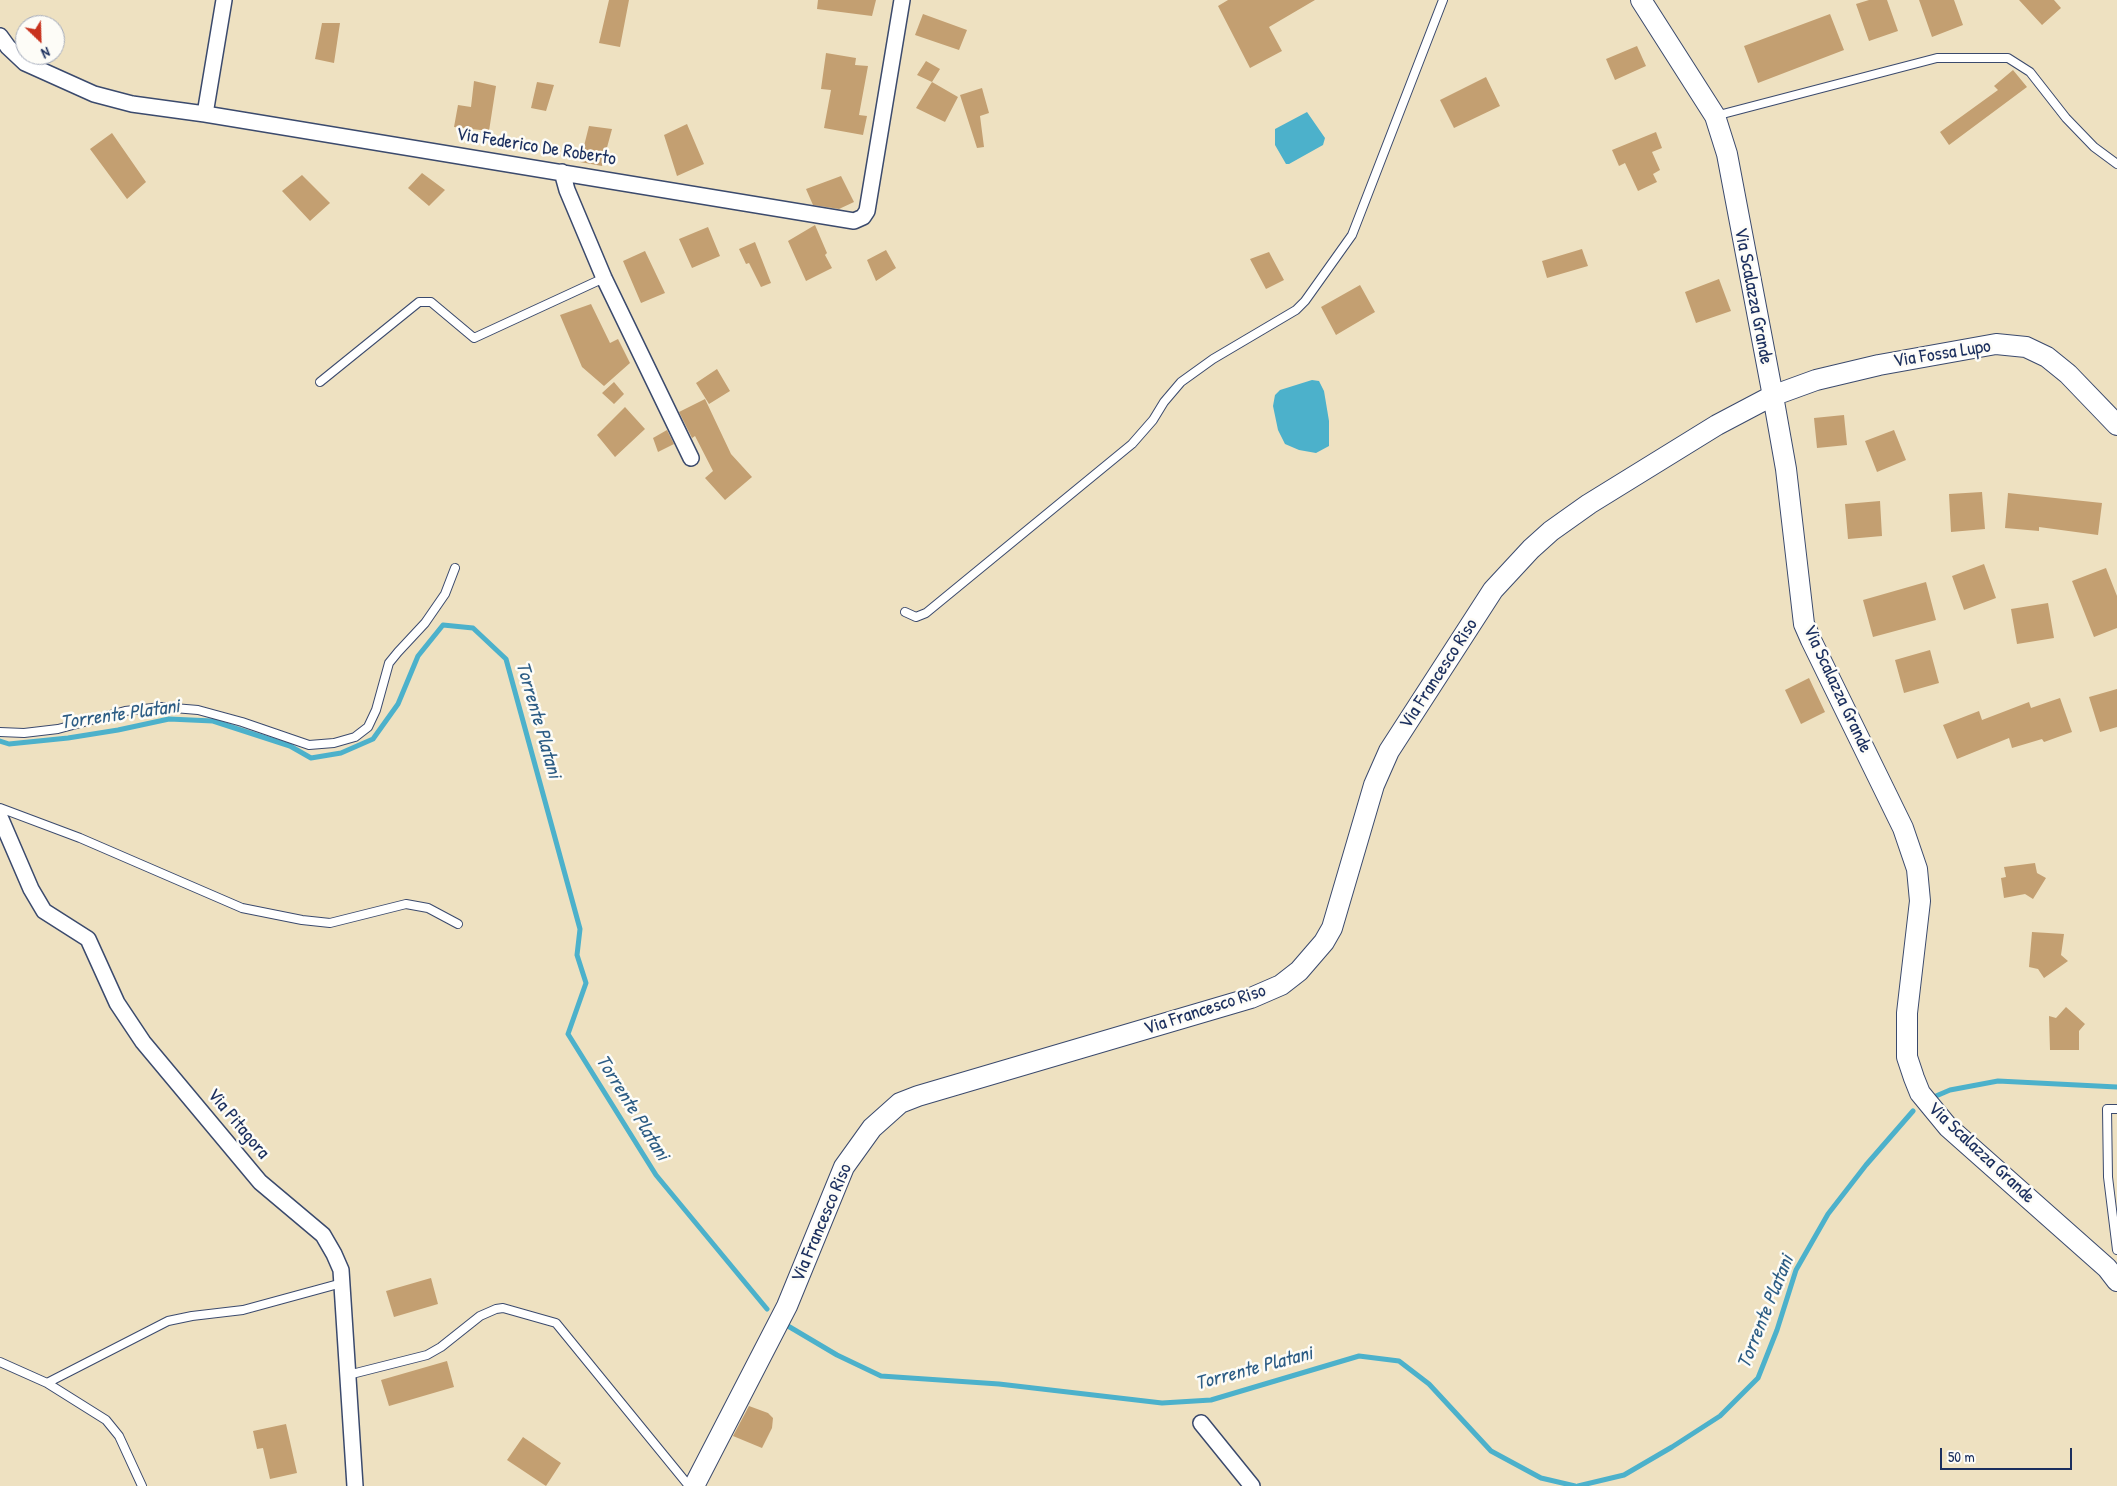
<!DOCTYPE html>
<html>
<head>
<meta charset="utf-8">
<style>
	body { margin:0 }
	#map { position:relative; width:2117px; height:1486px; overflow:hidden; background:#eee1c1; font-family:"Patrick Hand",sans-serif }
	canvas { display:block }
	.north { position:absolute; left:15px; top:15px; width:50px; height:50px; box-sizing:border-box; background:#fdfcf7; border:1px solid #a3aaba; border-radius:50%; rotate:156deg; font-size:14px; font-weight:700; line-height:20px; text-align:center; color:#1b2f5e }
	.north::after { content:''; display:block; margin:auto; width:18px; height:22px; background:#c8321e; clip-path:polygon(50% 0,100% 100%,50% 72%,0 100%) }
	.scale { position:absolute; left:1940px; top:1448px; width:132px; height:22px; box-sizing:border-box; border:2px solid #1b2f5e; border-top:0; padding-left:6px; font-size:15px; line-height:18px; white-space:nowrap; color:#1b2f5e; -webkit-text-stroke:4px #fdfcf7; paint-order:stroke }
</style>
</head>
<body>
<div id="map">
<canvas width="2117" height="1486"></canvas>
<div class="north">N</div>
<div class="scale">50 m</div>
</div>
<script>
const g = document.querySelector('canvas').getContext('2d');
g.lineJoin = 'round';
function paint(path, color) {
  g.fillStyle = color;
  g.fill(path, 'evenodd');
}
function toPath(rows) {
  const path = new Path2D();
  for (const r of rows) {
    path.moveTo(r[0], r[1]);
    for (let i = 2; i < r.length; i += 2) path.lineTo(r[i], r[i + 1]);
  }
  return path;
}
function strokePath(path, color, width, dash) {
  g.strokeStyle = color;
  g.lineWidth = width;
  g.lineCap = dash ? 'butt' : 'round';
  g.setLineDash(dash || []);
  g.stroke(path);
}
function label(font, color, halo, rows, align = 'center') {
  g.font = font + ' "Patrick Hand",sans-serif';
  g.lineWidth = 5;
  g.setLineDash([]);
  g.textBaseline = 'middle';
  g.strokeStyle = halo;
  g.fillStyle = color;
  for (const [text, x, y, turn = 0] of rows) {
    g.save();
    g.translate(x, y);
    g.rotate((+turn || 0) * Math.PI / 180);
    g.textAlign = isNaN(turn) ? turn : align;
    if (halo) g.strokeText(text, 0, 0);
    g.fillText(text, 0, 0);
    g.restore();
  }
}
paint(toPath([
	[1307,112,1325,138,1323,145,1289,164,1286,164,1275,145,1275,129],
	[1312,380,1319,381,1324,391,1329,421,1329,446,1316,453,1299,450,1285,444,1278,430,1273,406,1275,395,1280,390]
]), '#4cb1cb');
strokePath(toPath([
	[0,741,9,744,68,738,118,730,169,719,213,721,290,746,311,758,341,753,373,739,398,704,418,656,443,625,473,628,506,659,580,929,577,955,586,983,568,1034,656,1175,767,1309],
	[1936,1096,1950,1090,1998,1081,2117,1087],
	[788,1326,837,1355,881,1376,999,1384,1162,1403,1211,1400,1359,1356,1399,1361,1429,1384,1491,1451,1541,1478,1575,1486],
	[1578,1486,1624,1475,1672,1447,1720,1416,1758,1378,1777,1330,1796,1270,1828,1214,1866,1165,1913,1111]
]), '#4cb1cb', 5);
paint(toPath([
	[609,0,629,0,620,47,599,43],
	[818,0,876,0,872,16,817,9],
	[1228,0,1315,0,1269,27,1282,51,1250,68,1218,6],
	[1869,0,1887,0,1898,31,1869,41,1856,4],
	[1919,0,1954,0,1963,25,1932,37],
	[2019,0,2054,0,2061,8,2042,25],
	[923,14,967,30,959,50,915,35],
	[1830,14,1844,50,1758,83,1744,46],
	[322,23,340,23,334,63,315,59],
	[1637,46,1646,66,1615,80,1606,59],
	[826,53,856,58,855,65,868,66,859,115,867,116,863,135,824,128,831,90,821,89],
	[926,61,940,69,932,82,917,75],
	[2013,70,2027,87,1949,145,1940,132,1998,90,1994,86],
	[1486,77,1500,106,1454,128,1440,100],
	[474,81,496,86,489,131,454,127,458,105,471,107],
	[537,82,554,85,546,111,531,108],
	[932,82,958,97,945,122,916,108],
	[982,88,989,113,980,116,984,147,977,148,960,95],
	[687,124,704,164,677,176,664,135],
	[589,126,612,129,602,166,580,162],
	[1656,132,1662,148,1652,152,1660,170,1653,174,1657,182,1638,191,1625,163,1619,166,1612,150],
	[112,133,146,182,127,199,90,149],
	[422,173,445,190,429,206,408,188],
	[302,175,330,203,310,221,282,191],
	[841,176,854,202,839,209,813,205,806,189],
	[815,225,827,253,825,255,832,268,806,281,788,241],
	[708,227,720,256,692,268,679,239],
	[755,242,771,283,761,287,749,263,746,264,739,249],
	[1582,249,1588,266,1547,278,1542,261],
	[886,250,896,268,876,281,867,260],
	[645,251,665,293,641,303,623,261],
	[1269,252,1284,280,1266,289,1250,259],
	[1719,279,1731,311,1696,323,1685,292],
	[1360,285,1375,312,1336,335,1321,307],
	[591,304,610,343,618,339,630,363,604,386,582,367,560,315],
	[717,369,730,391,709,404,696,383],
	[614,382,624,394,614,404,602,393],
	[705,399,731,454,752,477,725,500,705,478,713,471,695,436,692,438,679,412],
	[625,407,645,429,615,457,597,435],
	[1844,415,1847,445,1817,448,1814,418],
	[667,430,674,444,658,452,653,438],
	[1894,430,1906,460,1877,472,1865,441],
	[1982,492,1985,529,1951,532,1949,494],
	[2008,493,2102,503,2098,535,2039,527,2039,531,2005,528],
	[1880,501,1882,536,1848,539,1845,504],
	[1984,564,1996,598,1964,610,1952,576],
	[2106,568,2117,596,2117,628,2094,637,2072,581],
	[1926,582,1936,620,1873,637,1863,600],
	[2048,603,2054,638,2017,644,2011,609],
	[1930,650,1939,683,1904,693,1895,660],
	[1809,678,1825,712,1801,724,1785,690],
	[2117,689,2117,727,2100,732,2089,697],
	[2060,698,2072,732,2044,742,2042,739,2012,748,2009,738,1957,759,1943,725,1979,711,1982,720,2029,702,2031,708],
	[2035,863,2037,873,2046,878,2033,899,2025,894,2004,898,2001,878,2006,877,2004,867],
	[2032,932,2064,934,2061,955,2068,961,2044,978,2038,969,2029,967],
	[2066,1007,2085,1024,2079,1031,2079,1050,2050,1050,2049,1016,2056,1018],
	[431,1278,438,1304,394,1317,386,1291],
	[447,1361,454,1387,389,1406,381,1380],
	[749,1406,768,1413,773,1418,772,1428,762,1448,733,1436],
	[286,1424,297,1473,270,1479,263,1448,257,1449,253,1431],
	[523,1437,561,1463,546,1486,507,1460]
]), '#c39f71');
const lane = toPath([
	[1715,116,1937,58,2008,58,2030,72,2066,118,2094,147,2117,164],
	[320,382,419,302,431,302,474,338,604,278],
	[905,612,916,617,926,613,1132,444,1153,420,1164,402,1181,382,1213,359,1296,310,1305,301,1352,235,1443,0],
	[0,732,24,733,58,729,125,711,162,707,198,710,242,722,309,745,334,743,355,737,368,727,376,710,389,663,398,652,425,623,445,594,455,568],
	[0,808,80,838,242,908,302,920,330,923,406,904,428,908,458,924],
	[2117,1109,2107,1109,2108,1177,2117,1250],
	[0,1362,47,1383,106,1420,119,1436,142,1486],
	[348,1375,427,1355,441,1347,480,1316,496,1309,503,1308,556,1323,689,1486],
	[47,1383,168,1321,192,1316,243,1310,342,1283]
]);
const street = toPath([
	[0,36,8,47,25,63,94,94,132,104,205,114,854,221,863,217,867,211,902,0],
	[205,114,224,0],
	[562,172,567,190,604,278,691,458],
	[0,817,31,889,44,911,88,939,117,1003,143,1042,260,1182,323,1235,334,1254,341,1270,355,1486],
	[1201,1423,1252,1486]
]);
const secondary = toPath([
	[1641,0,1715,116,1727,154,1775,407,1786,469,1804,624,1811,640,1903,828,1917,869,1920,901,1907,1013,1907,1057,1914,1078,1920,1093,1948,1127,2107,1268,2117,1281],
	[694,1486,787,1306,844,1167,872,1128,900,1103,918,1096,1251,998,1281,985,1299,971,1324,942,1332,928,1374,785,1389,751,1493,590,1531,549,1551,531,1589,504,1717,425,1772,396,1816,380,1879,365,1996,344,2026,347,2047,357,2068,374,2117,425]
]);
strokePath(lane, '#3b4a6d', 10);
strokePath(street, '#3b4a6d', 18);
strokePath(secondary, '#3b4a6d', 22);
strokePath(lane, '#fff', 8);
strokePath(street, '#fff', 15);
strokePath(secondary, '#fff', 20);
label('19px', '#1b2f5e', '#fdfcf7', [
	["Via Federico De Roberto",536,147,9],
	["Via Scalazza Grande",1753,296,79],
	["Via Fossa Lupo",1942,354,-9],
	["Via Francesco Riso",1439,674,-57],
	["Via Scalazza Grande",1837,689,65],
	["Via Francesco Riso",1205,1010,-18],
	["Via Pitagora",238,1124,50],
	["Via Scalazza Grande",1981,1153,43],
	["Via Francesco Riso",822,1223,-67]
]);
label('italic 20px', '#2c5c84', '#fdfcf7', [
	["Torrente Platani",120,715,-8],
	["Torrente Platani",538,720,74],
	["Torrente Platani",632,1108,58],
	["Torrente Platani",1766,1312,-68],
	["Torrente Platani",1254,1369,-15]
]);
</script>
</body>
</html>
